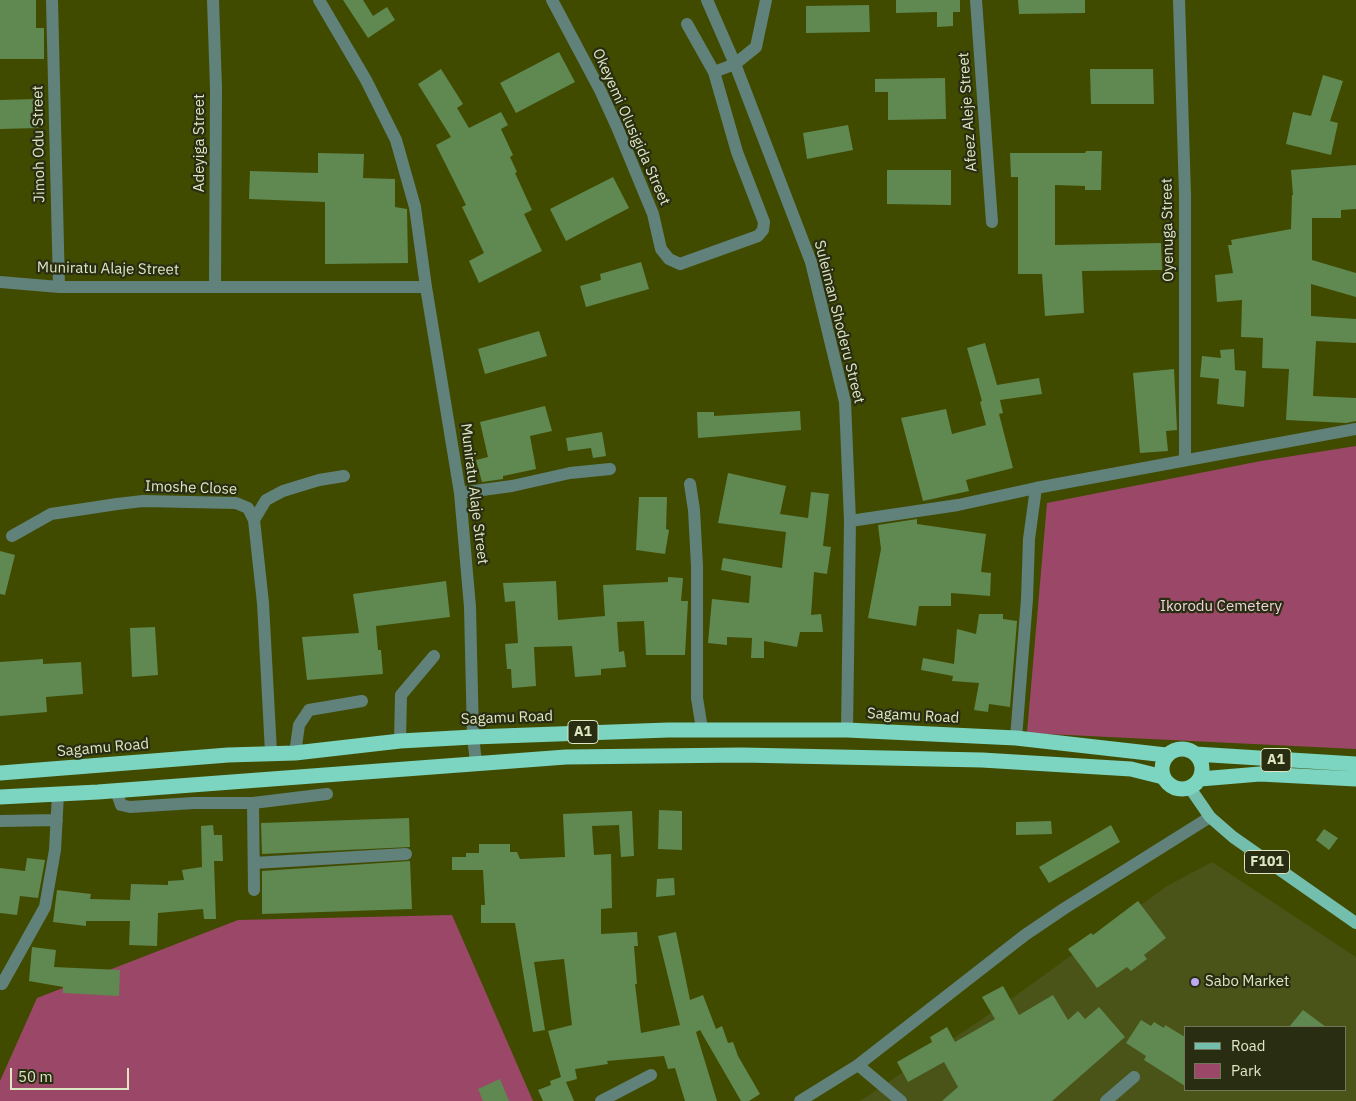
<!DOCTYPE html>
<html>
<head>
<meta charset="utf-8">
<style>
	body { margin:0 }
	#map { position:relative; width:1356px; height:1101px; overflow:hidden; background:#414b00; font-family:"IBM Plex Sans",sans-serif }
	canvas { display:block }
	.legend { position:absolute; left:1184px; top:1026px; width:162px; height:65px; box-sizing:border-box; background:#292e12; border:1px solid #717859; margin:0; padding:6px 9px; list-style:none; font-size:15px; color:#dee6c4 }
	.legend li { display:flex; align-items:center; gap:10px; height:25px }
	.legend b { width:25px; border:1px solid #717859 }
	.scale { position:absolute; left:10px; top:1068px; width:119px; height:22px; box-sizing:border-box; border:2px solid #dee6c4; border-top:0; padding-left:6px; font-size:15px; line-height:18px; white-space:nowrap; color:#dee6c4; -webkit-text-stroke:4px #292e12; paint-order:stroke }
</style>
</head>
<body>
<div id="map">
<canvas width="1356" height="1101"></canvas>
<ul class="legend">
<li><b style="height:6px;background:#74bead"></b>Road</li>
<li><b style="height:14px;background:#9b4868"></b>Park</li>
</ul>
<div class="scale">50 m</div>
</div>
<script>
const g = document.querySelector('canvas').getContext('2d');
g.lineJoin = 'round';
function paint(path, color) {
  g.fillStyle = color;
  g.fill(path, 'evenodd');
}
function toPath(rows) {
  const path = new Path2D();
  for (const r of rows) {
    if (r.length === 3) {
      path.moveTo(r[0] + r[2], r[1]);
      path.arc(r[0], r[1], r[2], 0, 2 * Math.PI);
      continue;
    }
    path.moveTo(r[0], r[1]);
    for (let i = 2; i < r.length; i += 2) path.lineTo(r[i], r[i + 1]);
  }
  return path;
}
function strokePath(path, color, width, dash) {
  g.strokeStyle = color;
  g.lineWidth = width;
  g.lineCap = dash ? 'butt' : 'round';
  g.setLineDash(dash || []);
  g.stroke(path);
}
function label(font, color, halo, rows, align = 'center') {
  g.font = font + ' "IBM Plex Sans",sans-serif';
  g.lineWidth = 4.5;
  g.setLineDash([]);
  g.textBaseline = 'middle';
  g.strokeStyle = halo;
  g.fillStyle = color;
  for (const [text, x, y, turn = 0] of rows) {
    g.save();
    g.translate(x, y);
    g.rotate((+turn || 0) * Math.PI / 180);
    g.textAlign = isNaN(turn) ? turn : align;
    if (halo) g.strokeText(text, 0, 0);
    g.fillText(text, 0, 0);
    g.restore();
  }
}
paint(toPath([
	[1212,862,1356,957,1356,1101,860,1101,1000,1007,1167,886],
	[1185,1027,1345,1027,1345,1090,1185,1090]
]), '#4a5318');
paint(toPath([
	[1356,446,1356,749,1027,733,1047,503,1261,461],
	[452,915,533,1101,0,1101,0,1081,37,998,238,920]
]), '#9b4868');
paint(toPath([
	[0,0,36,0,36,28,44,28,44,59,0,59],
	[343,0,363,0,373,16,387,7,395,20,368,38],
	[896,0,960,0,960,12,953,12,953,26,937,27,937,12,896,13],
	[1018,0,1085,0,1085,13,1019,14],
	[869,5,870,32,806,33,806,6],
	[559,52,575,82,516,113,500,83],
	[441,69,463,104,457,108,469,128,501,112,508,125,501,129,513,155,510,157,517,172,515,173,532,210,524,214,542,251,479,283,469,261,484,253,462,207,466,205,436,145,451,137,418,84],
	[1090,69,1153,69,1154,104,1091,104],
	[1323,75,1343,81,1330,121,1338,123,1331,155,1286,144,1293,112,1311,116],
	[945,78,946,119,888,120,888,92,875,92,875,79],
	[38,99,38,128,0,129,0,100],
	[848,125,853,150,807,159,803,133],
	[1086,151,1102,151,1101,190,1085,190,1085,186,1055,185,1055,245,1161,243,1162,270,1082,271,1084,313,1045,316,1042,274,1018,274,1018,177,1011,177,1010,153,1085,153],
	[318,153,364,154,363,178,395,179,395,207,407,209,408,263,325,264,325,202,249,199,250,171,318,173],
	[1356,165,1356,209,1341,210,1341,218,1312,218,1312,260,1356,273,1356,297,1311,284,1311,316,1356,319,1356,343,1316,341,1313,396,1356,398,1356,421,1346,423,1286,420,1289,369,1262,368,1263,338,1241,337,1242,300,1217,302,1215,275,1233,273,1228,245,1232,245,1231,240,1291,229,1292,195,1293,195,1291,170],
	[887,170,951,170,951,205,887,204],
	[613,177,629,208,566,241,550,209],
	[641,262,649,289,586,307,580,286,601,280,600,274],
	[539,331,547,356,485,374,478,349],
	[985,343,997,385,1039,378,1042,394,1000,400,1003,413,999,414,1013,468,966,480,969,491,923,501,901,418,946,409,952,434,986,425,980,402,982,401,967,348],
	[1234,349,1235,370,1246,371,1244,407,1217,404,1219,379,1200,377,1202,356,1221,358,1220,350],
	[1174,369,1177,430,1166,431,1168,451,1140,453,1133,373],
	[545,406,552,431,530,436,536,469,503,476,503,479,482,482,476,460,488,457,480,422],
	[800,411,801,430,698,438,697,412,714,412,714,416],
	[602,432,606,456,593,458,591,448,568,451,566,438],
	[728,473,786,486,780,514,808,518,811,492,829,494,823,546,831,547,827,574,814,572,811,615,821,614,823,632,800,632,797,647,764,641,764,658,751,658,752,638,727,637,727,645,708,643,712,599,749,603,751,576,721,570,723,558,782,568,786,532,718,523],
	[639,497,667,497,666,529,669,530,665,554,636,550],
	[917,519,917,524,986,534,981,572,991,573,990,596,951,593,951,606,919,606,916,626,868,618,881,549,878,525],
	[0,551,15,555,5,595,0,594],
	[668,577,683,578,681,601,688,601,685,655,646,655,644,621,617,622,619,652,624,651,626,667,601,669,601,675,575,677,572,646,534,647,536,686,512,688,511,669,507,669,505,644,518,643,515,601,505,602,503,583,556,581,558,620,605,616,603,585,668,582],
	[446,581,450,617,376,626,378,650,381,650,383,674,307,680,302,637,359,633,353,594],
	[979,614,1003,614,1003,619,1017,621,1010,707,989,704,988,712,974,710,979,683,952,681,953,676,921,670,923,658,954,664,957,629,976,634],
	[155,627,158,675,132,677,130,628],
	[43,659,43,664,81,662,83,694,46,697,47,712,0,716,0,662],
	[659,810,682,811,682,850,658,849],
	[632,811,634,856,621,857,619,825,592,826,594,855,611,854,612,908,601,909,601,934,637,932,638,946,634,946,637,984,635,984,641,1033,680,1025,658,936,676,932,690,1000,703,995,716,1029,722,1026,728,1043,733,1042,738,1056,760,1094,749,1101,741,1101,700,1030,696,1032,717,1101,685,1101,675,1068,668,1069,664,1056,607,1061,608,1064,575,1069,577,1079,566,1082,574,1101,543,1101,538,1090,551,1085,550,1081,561,1077,548,1031,572,1025,564,959,534,962,545,1030,533,1032,515,923,481,923,481,905,485,905,483,870,452,870,452,857,466,857,466,853,479,853,479,844,510,844,510,852,517,852,520,859,565,857,563,814],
	[409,818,410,847,262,854,261,823],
	[1051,821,1052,834,1016,835,1016,822],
	[213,825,214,835,222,835,223,861,214,861,216,919,204,919,203,909,158,913,157,946,129,945,130,921,86,921,86,926,53,922,57,890,91,894,90,899,130,900,131,884,168,885,168,881,184,880,182,870,202,867,201,826],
	[1111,825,1120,842,1049,883,1039,867],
	[1324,829,1338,838,1329,850,1316,840],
	[27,858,45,860,38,898,20,896,17,915,0,913,0,868,25,871],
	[410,861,412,909,262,914,262,871],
	[674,878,675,895,656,897,657,879],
	[1138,901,1166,938,1144,955,1147,959,1131,971,1127,967,1097,988,1068,949,1091,933,1093,935],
	[32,947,56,950,54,967,120,970,119,996,63,993,63,987,29,981],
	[1003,986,1019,1015,1053,995,1068,1020,1078,1011,1085,1019,1099,1007,1125,1037,1052,1101,942,1101,958,1087,944,1062,908,1082,897,1062,932,1042,930,1037,947,1027,955,1042,995,1019,982,997],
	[1303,1010,1326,1027,1289,1027],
	[1141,1020,1151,1026,1154,1022,1164,1028,1165,1025,1185,1037,1185,1086,1144,1060,1146,1056,1126,1043],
	[500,1079,509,1101,483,1101,478,1089]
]), '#608851');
strokePath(toPath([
	[52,0,59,287],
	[213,0,216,88,215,287],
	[319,0,366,80,396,140,415,207,426,287,460,493,470,607,473,737,476,762],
	[552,0,600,90,617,127,653,214,661,249,669,259,680,264,758,236,763,230,764,222,737,152,714,72,735,64,756,47,766,0],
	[707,0,735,64,811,262,845,402,850,521,847,730],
	[976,0,992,222],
	[1179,0,1185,195,1185,459],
	[687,24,714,72],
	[0,282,59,287,426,287],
	[690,484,694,510,697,566,697,698,702,729],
	[460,493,512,486,570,473,610,469],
	[254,520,266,500,283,491,319,480,344,476],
	[850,521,958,505,1036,488,1356,429],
	[12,536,51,514,117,504,143,501,236,503,248,508,254,520,263,603,271,752],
	[1016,738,1027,599,1029,539,1036,488],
	[400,741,401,695,434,656],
	[295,753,299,725,309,710,362,701],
	[116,790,121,805,130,807,194,803,253,803,327,794],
	[253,803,254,890],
	[0,821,57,820],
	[254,863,406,854],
	[2,984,45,907,55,850,58,794],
	[858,1065,901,1101],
	[601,1101,651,1075],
	[800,1101,858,1065,1025,935,1065,908,1210,817],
	[1106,1101,1134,1077]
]), '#60827a', 12);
strokePath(toPath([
	[1190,788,1210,817,1233,837,1356,923]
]), '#74bead', 12);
strokePath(toPath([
	[1182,769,20],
	[1195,754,1356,764],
	[0,773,228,755,295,753,400,741,473,737,668,730,847,730,1016,738,1166,755],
	[1200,779,1260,774,1356,779],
	[0,797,98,792,566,757,742,755,982,760,1131,769,1163,777]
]), '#7bd5c1', 15);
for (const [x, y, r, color] of [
	[1195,982,5,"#bfa9f4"]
]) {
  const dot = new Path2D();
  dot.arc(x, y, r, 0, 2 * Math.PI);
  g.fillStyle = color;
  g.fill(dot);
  strokePath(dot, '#292e12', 2);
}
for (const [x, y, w] of [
	[583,732,30],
	[1276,760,30],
	[1267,862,45]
]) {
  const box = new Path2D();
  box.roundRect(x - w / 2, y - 11.5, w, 23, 4);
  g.fillStyle = '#292e12';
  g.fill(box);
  strokePath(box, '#dee6c4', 1);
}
label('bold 14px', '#dee6c4', null, [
	["A1",583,732],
	["A1",1276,760],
	["F101",1267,862]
]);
label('15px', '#dee6c4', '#292e12', [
	["Afeez Aleje Street",968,112,-94],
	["Okeyemi Olusigida Street",631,127,66],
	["Adeyiga Street",200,143,-90],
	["Jimoh Odu Street",39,144,-91],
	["Oyenuga Street",1168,230,-91],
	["Muniratu Alaje Street",108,269,1],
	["Suleiman Shoderu Street",839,322,76],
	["Imoshe Close",191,488,2],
	["Muniratu Alaje Street",474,494,83],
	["Sagamu Road",913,716,3],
	["Sagamu Road",507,718,-2],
	["Sagamu Road",103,748,-5]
]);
label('15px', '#efd4dc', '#292e12', [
	["Ikorodu Cemetery",1221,607]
]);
label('15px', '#dee6c4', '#292e12', [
	["Sabo Market",1205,982]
], 'left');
</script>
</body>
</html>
